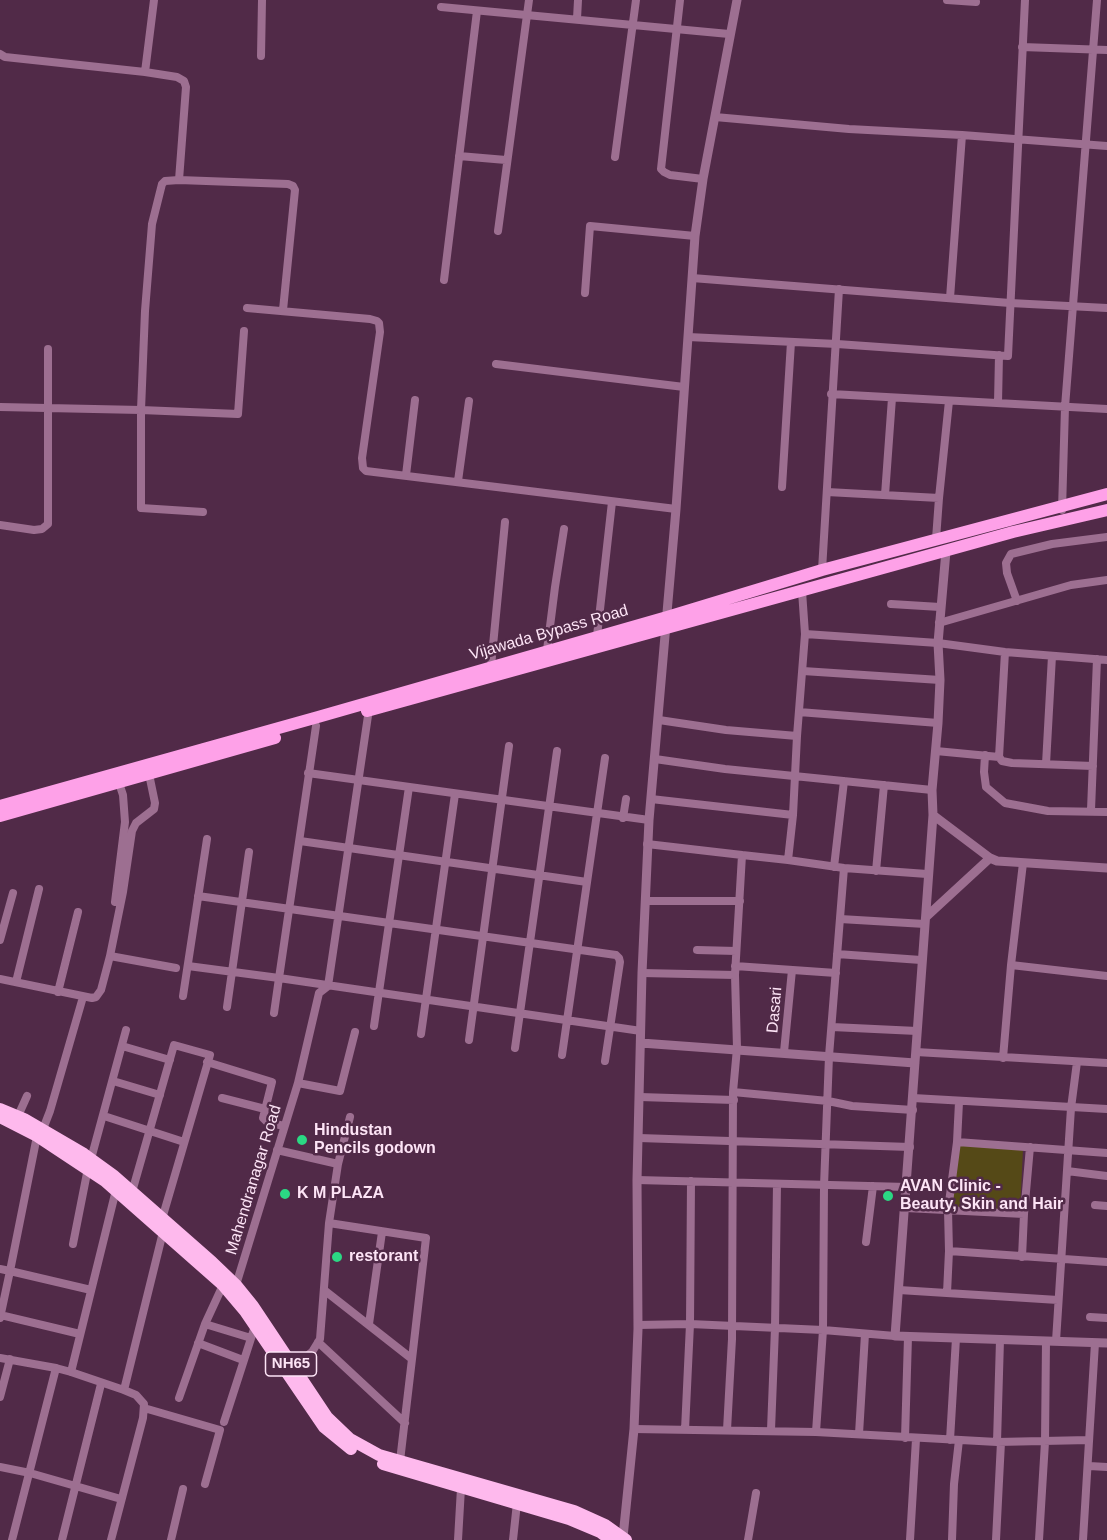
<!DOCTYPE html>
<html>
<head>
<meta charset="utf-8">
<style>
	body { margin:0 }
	canvas { display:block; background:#512a48 }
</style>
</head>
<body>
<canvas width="1107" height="1540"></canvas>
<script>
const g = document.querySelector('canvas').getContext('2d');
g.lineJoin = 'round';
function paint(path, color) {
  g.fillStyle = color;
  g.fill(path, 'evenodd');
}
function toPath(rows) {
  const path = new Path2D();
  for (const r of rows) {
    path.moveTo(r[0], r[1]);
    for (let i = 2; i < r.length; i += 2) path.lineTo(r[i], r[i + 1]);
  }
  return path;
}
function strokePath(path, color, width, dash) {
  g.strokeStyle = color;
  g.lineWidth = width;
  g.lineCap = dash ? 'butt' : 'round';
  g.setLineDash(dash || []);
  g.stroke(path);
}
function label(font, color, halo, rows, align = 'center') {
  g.font = font + ' Arial,sans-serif';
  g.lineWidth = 5;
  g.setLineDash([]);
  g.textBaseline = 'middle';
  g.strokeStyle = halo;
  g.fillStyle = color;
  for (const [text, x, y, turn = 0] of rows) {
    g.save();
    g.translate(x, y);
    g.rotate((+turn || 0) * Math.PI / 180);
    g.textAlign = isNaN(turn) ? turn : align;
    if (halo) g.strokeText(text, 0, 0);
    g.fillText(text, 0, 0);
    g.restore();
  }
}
paint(toPath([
	[959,1144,1023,1149,1020,1211,952,1207]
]), '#554917');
strokePath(toPath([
	[154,0,145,72,177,77,184,81,186,87,179,180,288,184,293,186,295,190,283,310],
	[680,0,661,169,664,172,670,175,703,179],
	[947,0,976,2],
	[441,7,729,34],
	[577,19,578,0],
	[1022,47,1107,50],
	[0,54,5,57,145,72],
	[261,56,262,0],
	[715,117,849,129,962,135],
	[459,156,506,160],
	[615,157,636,0],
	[498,231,529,0],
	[692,278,1010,303,1107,308],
	[444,280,477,11],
	[585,293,590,226,695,236],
	[950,298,962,135,1107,146],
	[247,308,370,319,377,321,379,323,380,332,362,458,363,468,366,471,676,509],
	[688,337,837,344,1008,356,1025,0],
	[496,364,684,387],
	[831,394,1107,409],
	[998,403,999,355],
	[0,407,141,410,145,311,152,224,162,184,165,181,179,180],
	[406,475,415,400],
	[458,481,469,401],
	[782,487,791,342],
	[827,492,939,498,936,539],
	[885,495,892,398],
	[939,498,949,401],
	[1062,510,1065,407,1097,0],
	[203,512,141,508,141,410,238,414,244,331],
	[0,525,34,530,42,529,48,524,48,349],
	[822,570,839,289],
	[802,591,805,634,797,736,793,815,788,860,844,868,927,874],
	[1017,601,1007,573,1006,563,1011,554,1052,544,1107,537],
	[891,604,940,607],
	[939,623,1071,585,1107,580],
	[805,634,938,643,1005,652,1107,660],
	[597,636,612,502],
	[547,650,555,587,564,529],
	[491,666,505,522],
	[803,671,940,680],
	[799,712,938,723],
	[659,720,726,730,797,736],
	[316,726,279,978,641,1031],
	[936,751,999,757,1005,652],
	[985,755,984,772,986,787,1005,803,1048,811,1107,812],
	[999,757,1002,761,1012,763,1093,766],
	[655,759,725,769,932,790],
	[1046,764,1052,656],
	[308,773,649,820],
	[651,799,793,815],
	[1091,810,1097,659],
	[623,818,626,799],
	[300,841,587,882],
	[647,844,742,855],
	[834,867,844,781],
	[876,871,884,785],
	[198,896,616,955,619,958,620,962,605,1061],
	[646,901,740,901],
	[115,902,125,822,123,795,119,783],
	[840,919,925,924],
	[0,940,13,893],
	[697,950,736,951],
	[837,954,921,960],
	[110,956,123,892,132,831,136,823,154,809,155,803,149,774],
	[1011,965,1107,976],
	[188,966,279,978,274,1013],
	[735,966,836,973],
	[642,973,735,975],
	[0,979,92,998,96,997,101,990,110,956,176,968],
	[16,982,39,889],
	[58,992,78,912],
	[183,996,207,839],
	[227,1007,249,852],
	[374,1026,409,787],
	[832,1027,917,1031],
	[421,1034,455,794],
	[469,1040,509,746],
	[122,1046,170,1060],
	[515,1048,557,751],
	[784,1052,792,970],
	[916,1052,1107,1063],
	[562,1055,605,758],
	[1003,1058,1011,965,1023,863],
	[207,1062,272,1082,263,1118,267,1122,284,1126],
	[113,1081,160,1095],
	[298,1083,340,1091,355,1032],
	[733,1092,828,1101,852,1106,913,1110],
	[640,1097,734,1100],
	[222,1098,265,1109],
	[913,1098,1107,1109],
	[18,1116,27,1096],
	[104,1116,184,1142],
	[43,1129,50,1111,83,997],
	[639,1138,910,1147],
	[957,1142,1107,1153],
	[277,1150,338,1164],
	[91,1159,126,1030],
	[1067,1171,1107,1176],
	[637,1180,907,1187],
	[132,1192,174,1045,210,1055,162,1219],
	[1095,1205,1107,1206],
	[906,1208,1024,1214,1030,1147],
	[866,1242,873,1186],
	[73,1244,88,1168],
	[949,1251,948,1210,957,1142,959,1102],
	[1022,1257,1024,1214],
	[0,1269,10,1271,37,1136],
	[236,1285,298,1083,319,993,328,986,369,709],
	[324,1290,412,1359,426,1238,329,1223],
	[899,1290,1058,1300],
	[947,1293,949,1251,1107,1262],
	[0,1315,80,1334],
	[1090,1317,1107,1318],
	[0,1318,10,1271,91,1290],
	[205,1324,251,1338],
	[369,1324,382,1232],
	[638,1325,690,1324,823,1330,895,1336],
	[1056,1341,1071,1108,1077,1062],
	[318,1342,405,1423],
	[198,1343,243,1360],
	[0,1358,56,1368,71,1372,124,1390,136,1395,144,1404,143,1418,111,1540],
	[293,1367,312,1352,320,1339,329,1223,338,1164,350,1117],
	[71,1372,116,1190],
	[124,1390,163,1232],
	[0,1397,10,1359],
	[179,1398,205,1324,223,1285],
	[144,1408,220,1430,205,1484],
	[224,1422,255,1326],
	[634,1429,816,1432,997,1442,1089,1440],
	[685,1430,690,1324,691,1181],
	[727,1430,732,1339,733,1092,737,1048,735,975,742,855,788,860],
	[771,1430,775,1328,777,1184],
	[816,1432,823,1330,824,1186,829,1056,844,868],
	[859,1434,865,1334],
	[905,1438,908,1337],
	[950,1440,956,1338],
	[997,1442,1000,1340],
	[400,1461,412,1359],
	[1089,1466,1107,1467],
	[0,1467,30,1473,121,1499],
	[12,1540,56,1368],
	[62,1540,101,1384],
	[171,1540,183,1489],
	[458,1540,461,1488],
	[513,1540,517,1503],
	[748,1540,756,1493],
	[910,1540,916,1439],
	[952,1540,954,1484,959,1440],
	[996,1540,1001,1442],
	[1039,1540,1045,1442,1046,1341],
	[1083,1540,1095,1343]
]), '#9d6f91', 8);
strokePath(toPath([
	[946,551,938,643,940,680,938,723,932,790,933,815,895,1336,1107,1343],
	[933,815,990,858,997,861,1107,868],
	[926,917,990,858],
	[641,1043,915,1063],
	[621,1540,623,1537,634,1429,638,1329,637,1180,642,973,649,820,676,509,695,236,703,179,737,0]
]), '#9d6f91', 9);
strokePath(toPath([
	[367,711,1013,532,1107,510],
	[0,806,318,717,667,617,822,570,1107,494],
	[0,816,275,738]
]), '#fea1e8', 12);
strokePath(toPath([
	[0,1109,24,1119,84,1154,113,1175,212,1262,236,1285,253,1306,327,1417,350,1439,379,1455,574,1511,605,1525,626,1540],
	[0,1117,37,1136,105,1181,223,1285,245,1311,324,1427,351,1449],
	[383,1464,569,1519,600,1532,611,1540]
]), '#feb9ed', 12);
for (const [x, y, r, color] of [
	[302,1140,6,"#2bd884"],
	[285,1194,6,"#2bd884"],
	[888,1196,6,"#2bd884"],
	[337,1257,6,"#2bd884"]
]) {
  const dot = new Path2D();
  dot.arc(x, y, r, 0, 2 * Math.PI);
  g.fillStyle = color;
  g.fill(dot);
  strokePath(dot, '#512a48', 2);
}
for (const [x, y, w] of [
	[291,1364,51]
]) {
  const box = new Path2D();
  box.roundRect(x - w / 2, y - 12, w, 24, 4.5);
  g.fillStyle = '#512a48';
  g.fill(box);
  strokePath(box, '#fde4f6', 1.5);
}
label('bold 15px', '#fde4f6', null, [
	["NH65",291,1364]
]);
label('16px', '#fde4f6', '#512a48', [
	["Vijawada Bypass Road",549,633,-16],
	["Dasari",775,1010,-85],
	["Mahendranagar Road",254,1180,-73]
]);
label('bold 16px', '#fde4f6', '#512a48', [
	["Hindustan",314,1131],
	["Pencils godown",314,1149],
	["AVAN Clinic -",900,1187],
	["Beauty, Skin and Hair",900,1205],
	["K M PLAZA",297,1194],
	["restorant",349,1257]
], 'left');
</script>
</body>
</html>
